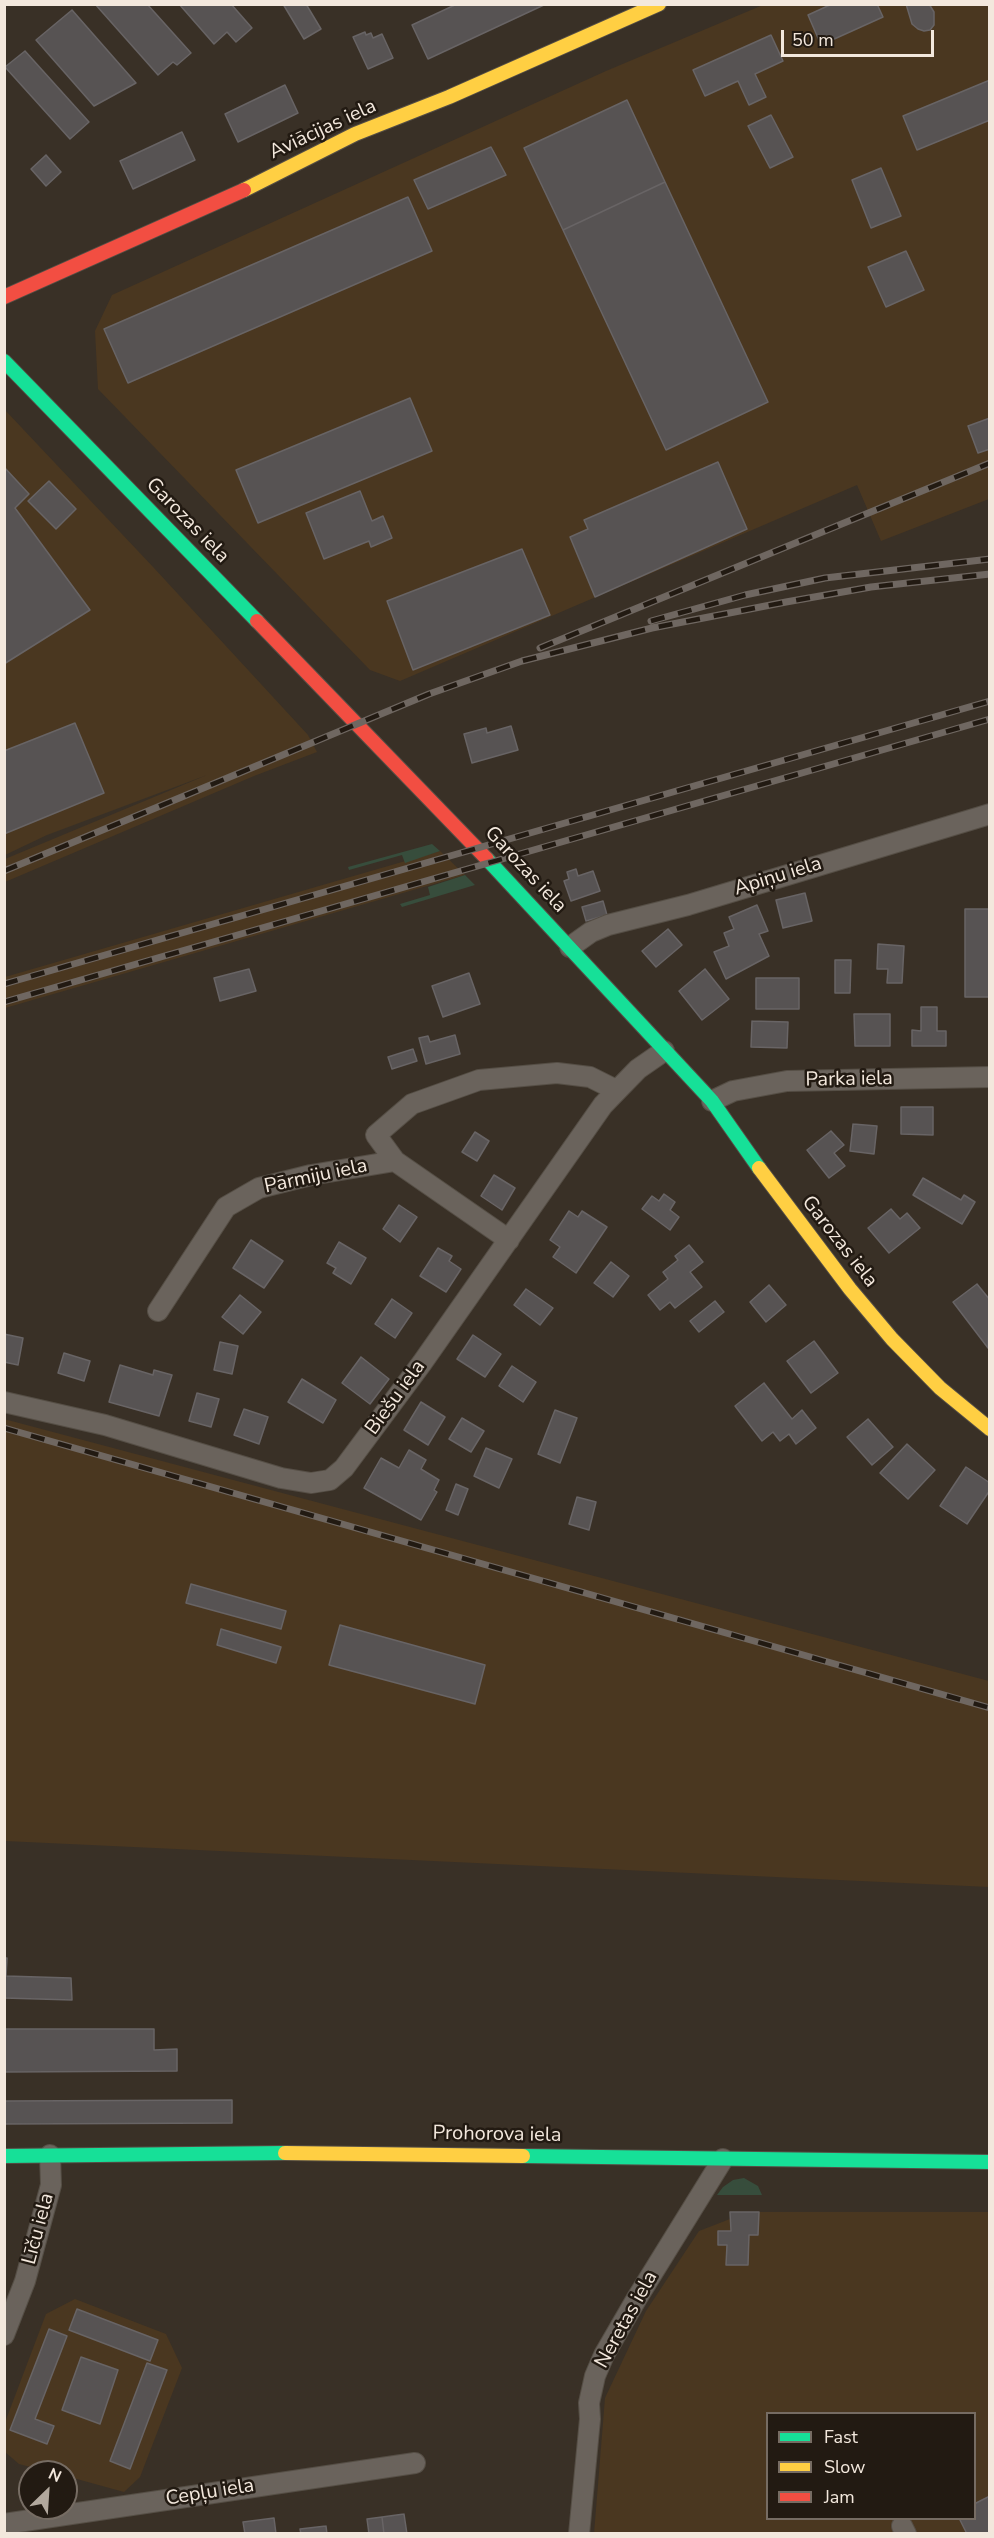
<!DOCTYPE html>
<html>
<head>
<meta charset="utf-8">
<style>
	body { margin:0 }
	#map { position:relative; width:994px; height:2538px; overflow:hidden; background:#393026; font-family:"Nunito Sans",sans-serif }
	canvas { display:block }
	.frame { position:absolute; inset:0; border:6px solid #f3e8dd; pointer-events:none }
	.legend { position:absolute; left:766px; top:2412px; width:210px; height:108px; box-sizing:border-box; background:#221a12; border:2px solid #766c63; margin:0; padding:8px 10px; list-style:none; font-size:18px; color:#f3e8dd }
	.legend li { display:flex; align-items:center; gap:12px; height:30px }
	.legend b { width:30px; border:2px solid #766c63 }
	.north { position:absolute; left:18px; top:2460px; width:60px; height:60px; box-sizing:border-box; background:#221a12; border:2px solid #766c63; border-radius:50%; rotate:25deg; font-size:16px; font-weight:700; line-height:24px; text-align:center; color:#f3e8dd }
	.north::after { content:''; display:block; margin:auto; width:21px; height:27px; background:#b2a89d; clip-path:polygon(50% 0,100% 100%,50% 72%,0 100%) }
	.scale { position:absolute; left:781px; top:30px; width:153px; height:27px; box-sizing:border-box; border:3px solid #f3e8dd; border-top:0; padding-left:8px; font-size:18px; line-height:21px; white-space:nowrap; color:#f3e8dd; -webkit-text-stroke:4px #221a12; paint-order:stroke }
</style>
</head>
<body>
<div id="map">
<canvas width="994" height="2538"></canvas>
<div class="frame"></div>
<ul class="legend">
<li><b style="height:8px;background:#16e098"></b>Fast</li>
<li><b style="height:8px;background:#ffcf43"></b>Slow</li>
<li><b style="height:8px;background:#f24e42"></b>Jam</li>
</ul>
<div class="north">N</div>
<div class="scale">50 m</div>
</div>
<script>
const g = document.querySelector('canvas').getContext('2d');
g.lineJoin = 'round';
function paint(path, color) {
  g.fillStyle = color;
  g.fill(path, 'evenodd');
}
function toPath(rows) {
  const path = new Path2D();
  for (const r of rows) {
    path.moveTo(r[0], r[1]);
    for (let i = 2; i < r.length; i += 2) path.lineTo(r[i], r[i + 1]);
  }
  return path;
}
function strokePath(path, color, width, dash) {
  g.strokeStyle = color;
  g.lineWidth = width;
  g.lineCap = dash ? 'butt' : 'round';
  g.setLineDash(dash || []);
  g.stroke(path);
}
function label(font, color, halo, rows, align = 'center') {
  g.font = font + ' "Nunito Sans",sans-serif';
  g.lineWidth = 5;
  g.setLineDash([]);
  g.textBaseline = 'middle';
  g.strokeStyle = halo;
  g.fillStyle = color;
  for (const [text, x, y, turn = 0] of rows) {
    g.save();
    g.translate(x, y);
    g.rotate((+turn || 0) * Math.PI / 180);
    g.textAlign = isNaN(turn) ? turn : align;
    if (halo) g.strokeText(text, 0, 0);
    g.fillText(text, 0, 0);
    g.restore();
  }
}
paint(toPath([
	[763,5,989,5,989,499,881,541,857,485,400,681,370,670,98,389,95,331,112,295,606,71],
	[5,410,154,568,308,735,317,752,254,776,5,882,5,859,207,775,47,835,5,855],
	[440,851,465,875,5,1008,5,977],
	[4,1419,989,1681,989,1887,5,1841],
	[730,2212,989,2212,989,2533,594,2534,605,2398,646,2311,699,2231,730,2219],
	[768,2414,974,2414,974,2518,768,2518],
	[75,2299,166,2334,182,2368,140,2477,124,2492,66,2476,66,2472,50,2472,19,2464,5,2452,4,2425,46,2314]
]), '#4a3720');
paint(toPath([
	[432,844,440,851,405,863,402,855,349,870,348,867],
	[465,875,475,885,402,907,400,904,430,895,428,887],
	[744,2178,758,2186,762,2195,717,2195,723,2187,733,2180]
]), '#374d3c');
const building = toPath([
	[95,4,147,4,191,53,177,65,173,62,158,75,95,4],
	[179,4,231,4,252,28,236,42,227,32,214,44,179,4],
	[283,4,306,4,321,29,304,39,283,4],
	[457,4,546,4,428,59,412,25,457,4],
	[832,4,877,4,883,17,821,45,808,15,832,4],
	[906,4,929,4,934,12,934,25,930,30,924,31,918,29,912,24,906,4],
	[72,10,136,83,94,106,36,40,72,10],
	[365,32,366,35,371,33,373,38,382,34,393,58,368,69,353,37,365,32],
	[771,35,783,61,755,74,766,97,749,105,738,81,705,96,693,70,771,35],
	[25,51,89,122,70,139,5,67,25,51],
	[990,80,990,120,917,150,903,116,990,80],
	[285,85,298,113,238,142,225,114,285,85],
	[627,100,665,182,563,230,524,148,627,100],
	[771,115,793,157,770,168,748,126,771,115],
	[182,132,195,160,133,189,120,161,182,132],
	[491,147,506,175,428,209,414,180,491,147],
	[46,155,61,172,46,186,31,169,46,155],
	[881,168,901,216,871,228,852,180,881,168],
	[665,182,768,402,666,450,563,230,665,182],
	[408,197,432,251,128,383,104,329,408,197],
	[906,251,924,290,886,307,868,267,906,251],
	[410,398,432,451,258,523,236,470,410,398],
	[990,418,990,449,978,453,968,426,990,418],
	[718,462,747,529,595,597,570,537,588,529,584,520,718,462],
	[4,467,29,494,15,508,90,610,4,664,4,467],
	[49,481,76,509,56,529,28,501,49,481],
	[360,491,372,521,383,516,392,538,371,547,369,541,324,559,306,513,360,491],
	[522,549,550,615,413,670,387,601,522,549],
	[75,723,104,793,4,834,4,751,75,723],
	[511,726,518,750,472,763,464,734,486,728,487,733,511,726],
	[576,869,578,876,593,871,600,891,571,901,564,881,569,879,567,872,576,869],
	[805,893,812,921,783,928,776,900,805,893],
	[603,901,607,915,586,921,582,907,603,901],
	[757,905,768,931,759,934,769,956,726,979,714,952,729,946,724,933,734,929,729,917,757,905],
	[965,909,990,909,990,997,965,997,965,909],
	[668,929,682,945,656,967,642,951,668,929],
	[878,944,904,946,902,983,887,983,888,969,877,969,878,944],
	[835,960,851,960,850,993,835,993,835,960],
	[249,969,256,991,220,1001,214,978,249,969],
	[705,969,729,999,702,1020,679,991,705,969],
	[469,973,480,1004,443,1017,432,986,469,973],
	[756,978,799,978,799,1009,756,1009,756,978],
	[921,1007,937,1007,937,1031,946,1031,946,1046,912,1046,912,1030,921,1031,921,1007],
	[854,1014,890,1014,890,1046,855,1046,854,1014],
	[752,1021,788,1022,787,1048,751,1047,752,1021],
	[455,1035,460,1054,426,1064,419,1038,428,1036,430,1042,455,1035],
	[413,1049,417,1061,392,1069,388,1057,413,1049],
	[901,1107,933,1107,933,1135,901,1134,901,1107],
	[853,1124,877,1126,874,1154,850,1151,853,1124],
	[831,1131,844,1145,834,1153,845,1166,829,1178,807,1150,831,1131],
	[475,1132,489,1141,477,1161,462,1152,475,1132],
	[494,1175,515,1188,502,1210,481,1196,494,1175],
	[923,1178,961,1200,964,1195,975,1202,962,1224,913,1195,923,1178],
	[664,1194,675,1202,670,1210,679,1217,670,1230,642,1209,652,1196,659,1201,664,1194],
	[399,1205,417,1217,400,1242,383,1229,399,1205],
	[891,1209,900,1219,907,1213,920,1228,889,1253,868,1228,891,1209],
	[569,1211,578,1217,582,1211,607,1227,576,1273,553,1257,560,1247,550,1240,569,1211],
	[251,1240,283,1261,264,1288,233,1268,251,1240],
	[339,1242,366,1258,351,1284,333,1273,336,1268,327,1263,339,1242],
	[689,1245,703,1262,690,1272,702,1287,675,1308,670,1302,660,1310,648,1295,668,1279,663,1272,678,1260,675,1256,689,1245],
	[438,1248,452,1256,449,1261,461,1269,446,1292,420,1276,438,1248],
	[611,1262,629,1276,613,1297,594,1283,611,1262],
	[977,1284,990,1300,988,1348,953,1302,977,1284],
	[769,1285,786,1305,766,1322,750,1302,769,1285],
	[526,1289,553,1308,540,1325,514,1305,526,1289],
	[240,1295,261,1312,243,1334,222,1317,240,1295],
	[392,1299,412,1313,395,1338,375,1324,392,1299],
	[715,1301,724,1312,699,1332,690,1321,715,1301],
	[4,1334,23,1338,18,1365,4,1362,4,1334],
	[473,1335,501,1354,485,1377,457,1359,473,1335],
	[814,1341,838,1373,811,1393,787,1361,814,1341],
	[220,1342,238,1346,232,1374,214,1370,220,1342],
	[64,1353,90,1361,84,1381,58,1373,64,1353],
	[361,1357,389,1379,370,1404,342,1383,361,1357],
	[120,1365,153,1375,154,1370,172,1375,159,1416,109,1402,120,1365],
	[512,1366,536,1382,523,1402,499,1386,512,1366],
	[302,1379,336,1400,323,1423,288,1402,302,1379],
	[764,1383,792,1419,802,1410,816,1428,796,1444,789,1434,780,1441,773,1432,762,1441,735,1406,764,1383],
	[197,1393,219,1399,211,1427,189,1421,197,1393],
	[421,1402,445,1417,428,1445,404,1430,421,1402],
	[244,1409,268,1417,259,1444,234,1435,244,1409],
	[555,1410,577,1418,560,1463,538,1454,555,1410],
	[462,1418,484,1431,471,1452,449,1439,462,1418],
	[868,1419,893,1447,872,1465,847,1437,868,1419],
	[907,1444,935,1470,908,1499,880,1473,907,1444],
	[486,1448,512,1459,499,1488,474,1476,486,1448],
	[409,1450,426,1460,421,1469,439,1480,434,1490,437,1492,421,1520,364,1488,381,1458,399,1468,409,1450],
	[966,1467,990,1483,990,1490,967,1524,940,1506,966,1467],
	[456,1484,468,1489,458,1515,446,1510,456,1484],
	[577,1497,596,1502,589,1530,569,1524,577,1497],
	[191,1584,286,1611,281,1629,186,1603,191,1584],
	[340,1625,485,1665,475,1704,329,1665,340,1625],
	[221,1629,281,1647,276,1663,217,1645,221,1629],
	[4,1958,7,1958,6,1976,71,1978,72,2000,4,1998,4,1958],
	[4,2029,154,2029,154,2050,177,2049,177,2071,4,2072,4,2029],
	[232,2100,232,2123,4,2124,4,2101,232,2100],
	[730,2212,759,2212,758,2235,749,2235,748,2265,726,2265,727,2245,718,2245,718,2231,731,2231,730,2212],
	[77,2309,158,2340,150,2361,69,2330,77,2309],
	[49,2329,67,2336,35,2419,54,2426,47,2444,10,2430,49,2329],
	[81,2357,118,2370,100,2424,62,2410,81,2357],
	[147,2363,167,2370,130,2469,110,2461,147,2363],
	[990,2496,990,2534,967,2534,959,2518,974,2518,974,2504,990,2496],
	[404,2514,407,2534,384,2534,382,2517,404,2514],
	[382,2517,384,2534,369,2534,367,2519,382,2517],
	[274,2518,276,2534,245,2534,243,2522,274,2518],
	[326,2526,327,2534,301,2534,300,2529,326,2526]
]);
paint(building, '#575353');
strokePath(building, '#686465', 1.5);
const street = toPath([
	[570,947,591,932,608,925,688,905,990,814],
	[712,1101,733,1091,787,1081,990,1077],
	[395,1161,376,1135,412,1104,479,1080,557,1073,590,1077,616,1090],
	[158,1311,226,1207,259,1188,311,1175,395,1161,509,1240],
	[4,1402,105,1425,281,1478,311,1483,330,1480,344,1468,422,1363,603,1105,638,1069,664,1051],
	[4,2335,25,2281,51,2185,50,2155],
	[4,2524,415,2463],
	[902,2526,906,2534],
	[579,2534,590,2419,589,2403,595,2376,604,2355,637,2298,723,2159]
]);
const fast = toPath([
	[4,361,257,621],
	[487,859,712,1101,759,1168],
	[4,2156,285,2153],
	[523,2156,990,2162]
]);
const slow = toPath([
	[244,190,355,134,449,97,659,4],
	[759,1168,850,1289,892,1339,940,1388,990,1429],
	[285,2153,523,2156]
]);
const jam = toPath([
	[4,297,244,190],
	[257,621,487,859]
]);
strokePath(street, '#554e45', 22);
strokePath(fast, '#554e45', 16);
strokePath(slow, '#554e45', 16);
strokePath(jam, '#554e45', 16);
strokePath(street, '#6a635c', 20);
strokePath(fast, '#16e098', 14);
strokePath(slow, '#ffcf43', 14);
strokePath(jam, '#f24e42', 14);
const rail = toPath([
	[651,621,745,595,825,578,990,559],
	[540,648,990,463],
	[4,871,429,694,522,661,652,628,786,602,871,587,990,574],
	[4,984,990,701],
	[4,1002,990,719],
	[4,1428,990,1708]
]);
strokePath(rail, '#6f6761', 7);
strokePath(rail, '#221a12', 4.5, [14]);
label('20px', '#f3e8dd', '#221a12', [
	["Aviācijas iela",323,130,-25],
	["Garozas iela",187,521,46],
	["Garozas iela",525,870,47],
	["Apiņu iela",778,877,-17],
	["Parka iela",849,1080,-1],
	["Pārmiju iela",316,1177,-12],
	["Garozas iela",839,1242,52],
	["Biešu iela",396,1398,-54],
	["Prohorova iela",497,2135,1],
	["Līču iela",39,2229,-75],
	["Neretas iela",627,2320,-61],
	["Cepļu iela",210,2493,-9]
]);
</script>
</body>
</html>
